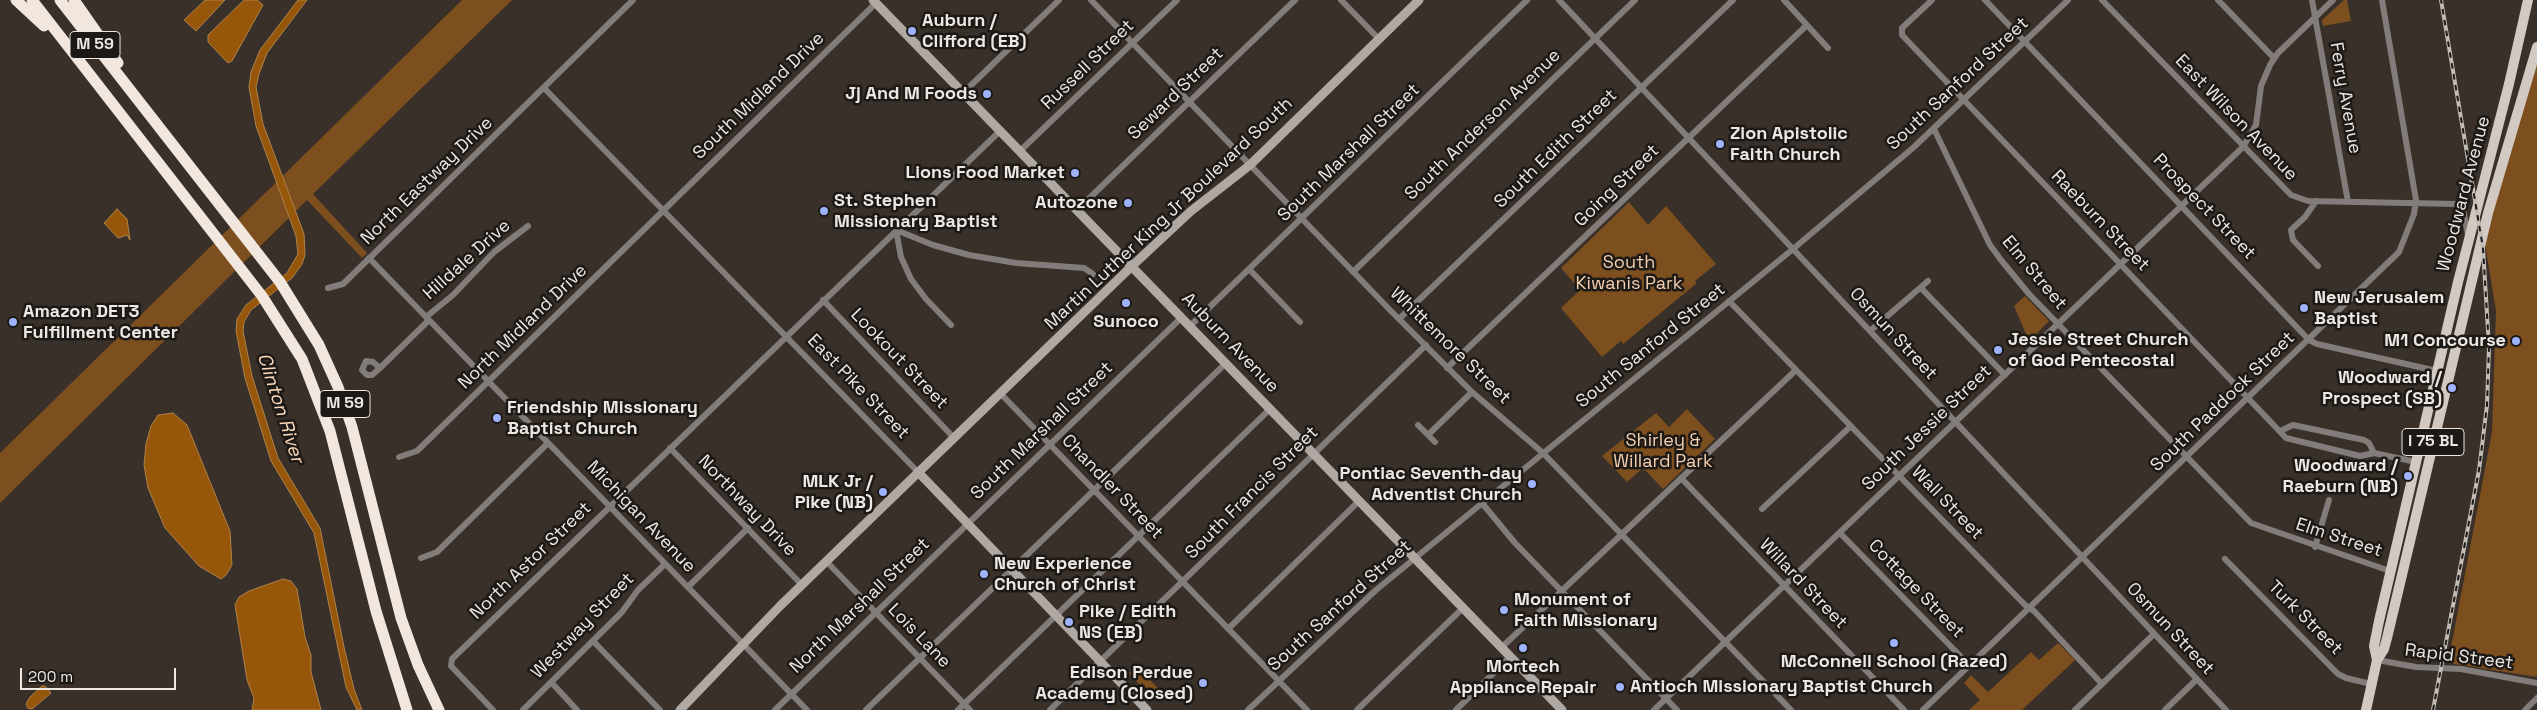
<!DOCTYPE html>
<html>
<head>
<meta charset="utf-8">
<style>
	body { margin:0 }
	#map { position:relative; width:2537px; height:710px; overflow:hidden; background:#383029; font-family:"Space Grotesk",sans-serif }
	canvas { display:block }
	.scale { position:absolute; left:20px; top:668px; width:156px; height:22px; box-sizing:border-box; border:2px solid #ede8e3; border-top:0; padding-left:6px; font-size:15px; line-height:18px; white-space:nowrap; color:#ede8e3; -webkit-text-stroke:4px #1c1916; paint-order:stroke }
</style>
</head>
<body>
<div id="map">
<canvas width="2537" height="710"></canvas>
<div class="scale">200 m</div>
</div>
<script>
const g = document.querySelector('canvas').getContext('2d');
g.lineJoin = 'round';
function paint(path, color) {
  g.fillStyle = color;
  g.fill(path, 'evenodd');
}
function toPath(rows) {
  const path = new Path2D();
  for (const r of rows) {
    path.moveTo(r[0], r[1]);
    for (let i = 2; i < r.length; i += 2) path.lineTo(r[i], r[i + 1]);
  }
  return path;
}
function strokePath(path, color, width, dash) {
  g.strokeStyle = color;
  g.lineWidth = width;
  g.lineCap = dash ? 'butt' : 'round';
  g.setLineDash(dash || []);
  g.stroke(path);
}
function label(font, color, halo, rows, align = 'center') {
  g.font = font + ' "Space Grotesk",sans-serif';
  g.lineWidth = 5;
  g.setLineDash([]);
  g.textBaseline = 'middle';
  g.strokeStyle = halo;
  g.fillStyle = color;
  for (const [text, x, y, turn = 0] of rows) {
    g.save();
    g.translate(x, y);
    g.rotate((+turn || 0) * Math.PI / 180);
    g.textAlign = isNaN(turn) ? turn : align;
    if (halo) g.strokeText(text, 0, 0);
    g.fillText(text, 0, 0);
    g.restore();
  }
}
paint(toPath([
	[462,0,512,0,313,194,367,253,362,258,307,200,0,503,0,453],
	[2344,0,2347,0,2351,21,2323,26,2322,20],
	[2537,39,2537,677,2448,663,2492,432,2496,311,2485,244],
	[1629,202,1648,225,1666,206,1716,264,1695,281,1697,283,1623,344,1621,341,1602,357,1561,308,1580,290,1561,268],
	[2025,296,2049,321,2029,341,2014,306],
	[1687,409,1715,439,1663,489,1643,468,1627,482,1602,456,1656,413,1669,427],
	[2058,643,2075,660,2022,710,1969,710,1980,700,1964,683,1971,675,1988,692,2031,652,2039,660],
	[1136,666,1158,688,1151,694,1142,683,1140,685,1129,673]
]), '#7d4e1e');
const water = toPath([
	[205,0,225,0,196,31,184,20,205,0],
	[244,0,257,0,263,5,232,61,228,63,208,42,208,35,244,0],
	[298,0,307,0,267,53,259,74,256,87,263,124,304,234,305,255,302,264,292,278,251,310,244,322,243,331,252,376,278,458,320,528,344,647,354,689,362,710,357,710,346,687,314,533,271,461,245,378,236,331,237,319,246,305,287,273,298,254,296,236,256,126,249,87,251,72,260,50,298,0],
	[117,209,127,219,130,240,127,235,118,238,104,223,117,209],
	[173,413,187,425,230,531,232,565,226,575,221,579,199,566,165,528,148,488,144,465,146,444,151,426,158,415,173,413],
	[283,579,291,581,297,589,305,637,311,655,311,672,321,710,252,710,254,698,247,680,235,605,239,597,249,591,283,579],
	[42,686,45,686,51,693,32,709,28,708,26,704,30,697,42,686]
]);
paint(water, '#96570b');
strokePath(water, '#b0824c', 1);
strokePath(toPath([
	[1091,0,1390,310,1472,392,1543,453,1791,710],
	[1341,0,1379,39],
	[1559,0,2226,710],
	[1784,0,1828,48],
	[1932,0,1902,28,1902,35,2286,438,2360,456,2374,453,2416,462],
	[1985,0,2309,340,2317,344,2437,371],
	[2102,0,2291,195,2308,201,2457,204,2463,209,2468,235],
	[2218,0,2274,58],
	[2312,0,2348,202],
	[544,88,918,472],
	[963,93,1059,0],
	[1934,129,1990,245,2001,260,2029,294,2251,523,2390,571],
	[1020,151,1177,0],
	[2316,201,2305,217,2291,230,2293,240,2318,266],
	[1077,210,1295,0],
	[896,230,933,245,969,255,1016,263,1084,268,1093,274],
	[896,230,901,257,911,279,926,299,951,325],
	[369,258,807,710],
	[1249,269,1300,322],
	[1353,272,1635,0],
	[328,288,343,284,633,0],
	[1921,288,2005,375],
	[823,300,954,438],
	[1729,301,2025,605,2034,611,2102,684],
	[426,317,453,295,494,252,528,226],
	[1399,319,1733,0],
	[1190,326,1527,0],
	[1870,331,1928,281],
	[366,361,373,362,380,368,372,375,367,375,362,370,366,361],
	[380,368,429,320],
	[1447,368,1807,25],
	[1000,393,1307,710],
	[1418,425,1435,442],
	[2280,431,2293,425,2364,440,2369,443,2374,453],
	[1428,435,1472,392],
	[670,448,802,585],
	[399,457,417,451,876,3],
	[1681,478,1904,710],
	[1482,503,1515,543,1677,710],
	[1762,509,1851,426],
	[1840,533,1970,666],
	[2315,547,2329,500],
	[421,558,437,552,548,443],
	[2225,559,2338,674,2346,678,2371,684],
	[826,561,970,710],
	[688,587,748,528],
	[1228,629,1359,501],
	[593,641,660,710],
	[1501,648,1796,370],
	[2377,660,2416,667,2461,669,2537,683],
	[551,682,577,710],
	[493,710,451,666,452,659,1000,131],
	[523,710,622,612,638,590,665,564],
	[775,710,1182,317],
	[866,710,1226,363],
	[958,710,1270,409],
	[1050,710,1426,345],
	[1248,710,1376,590,1793,249,1914,147,2068,0],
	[1357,710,1463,608],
	[1456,710,1510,657],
	[1654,710,2243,147,2256,125,2261,86,2270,65,2278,53,2333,0],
	[1923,710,2399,252,2414,214,2416,200,2382,0],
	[2075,710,2154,634],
	[2165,710,2197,679],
	[2525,710,2537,698]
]), '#827d7a', 6);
strokePath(toPath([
	[873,0,1562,710],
	[918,472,1147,710],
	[680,710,780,606,1133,265,1191,211,1250,165,1419,0]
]), '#afa8a3', 9);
strokePath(toPath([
	[2377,660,2374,646,2379,621,2458,282,2509,84,2528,0],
	[2366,710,2377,660,2384,649,2387,638,2488,213,2537,47]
]), '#d2c9c2', 10);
strokePath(toPath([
	[16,0,44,26],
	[32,0,262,296,302,359,330,431,376,611,407,710],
	[60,0,280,282,319,345,338,387,352,427,401,618,418,665,439,710],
	[74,0,118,63]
]), '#f2e7df', 11);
const rail = toPath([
	[2433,710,2479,470,2487,405,2489,347,2483,248,2441,0]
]);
strokePath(rail, '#c2bcb6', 4);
strokePath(rail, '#1c1916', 2, [5.5]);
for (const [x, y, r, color] of [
	[912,31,5,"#9fb3fd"],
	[987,94,5,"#9fb3fd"],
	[1720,144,5,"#9fb3fd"],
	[1075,173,5,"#9fb3fd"],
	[1128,203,5,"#9fb3fd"],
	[824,211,5,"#9fb3fd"],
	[1126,303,5,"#9fb3fd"],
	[2304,308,5,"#9fb3fd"],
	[13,322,5,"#9fb3fd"],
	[2516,341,5,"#9fb3fd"],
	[1998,350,5,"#9fb3fd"],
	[2452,388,5,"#9fb3fd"],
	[497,418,5,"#9fb3fd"],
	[2408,476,5,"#9fb3fd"],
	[1532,484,5,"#9fb3fd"],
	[883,492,5,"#9fb3fd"],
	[984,574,5,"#9fb3fd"],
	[1504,610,5,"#9fb3fd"],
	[1069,622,5,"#9fb3fd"],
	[1894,643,5,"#9fb3fd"],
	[1523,648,5,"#9fb3fd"],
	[1203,683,5,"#9fb3fd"],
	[1620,687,5,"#9fb3fd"]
]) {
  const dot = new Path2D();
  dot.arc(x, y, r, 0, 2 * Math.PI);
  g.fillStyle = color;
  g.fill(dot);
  strokePath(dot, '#1c1916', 2);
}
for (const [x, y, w] of [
	[95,45,50],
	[345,404,50],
	[2433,442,62]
]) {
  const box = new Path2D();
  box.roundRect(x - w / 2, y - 13.5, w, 27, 4);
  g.fillStyle = '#1c1916';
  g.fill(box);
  strokePath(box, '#ede8e3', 1);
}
label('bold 16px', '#ede8e3', null, [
	["M 59",95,45],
	["M 59",345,404],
	["I 75 BL",2433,442]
]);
label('bold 18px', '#ede8e3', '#1c1916', [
	["Auburn /",922,21],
	["Clifford (EB)",922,42],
	["Jj And M Foods",977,94,"right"],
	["Zion Apistolic",1730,134],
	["Faith Church",1730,155],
	["Lions Food Market",1065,173,"right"],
	["St. Stephen",834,201],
	["Missionary Baptist",834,222],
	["Autozone",1118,203,"right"],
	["New Jerusalem",2314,298],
	["Baptist",2314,319],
	["Amazon DET3",23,312],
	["Fulfillment Center",23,333],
	["Sunoco",1126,322,"center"],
	["Jessie Street Church",2008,340],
	["of God Pentecostal",2008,361],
	["M1 Concourse",2506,341,"right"],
	["Woodward /",2442,378,"right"],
	["Prospect (SB)",2442,399,"right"],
	["Friendship Missionary",507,408],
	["Baptist Church",507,429],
	["Woodward /",2398,466,"right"],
	["Raeburn (NB)",2398,487,"right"],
	["Pontiac Seventh-day",1522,474,"right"],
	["Adventist Church",1522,495,"right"],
	["MLK Jr /",873,482,"right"],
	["Pike (NB)",873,503,"right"],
	["New Experience",994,564],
	["Church of Christ",994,585],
	["Monument of",1514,600],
	["Faith Missionary",1514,621],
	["Pike / Edith",1079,612],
	["NS (EB)",1079,633],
	["McConnell School (Razed)",1894,662,"center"],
	["Mortech",1523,667,"center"],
	["Appliance Repair",1523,688,"center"],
	["Edison Perdue",1193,673,"right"],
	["Academy (Closed)",1193,694,"right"],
	["Antioch Missionary Baptist Church",1630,687]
], 'left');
label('18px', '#ede8e3', '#1c1916', [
	["Russell Street",1088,65,-44],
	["South Sanford Street",1958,84,-43],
	["Seward Street",1176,94,-44],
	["South Midland Drive",759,96,-44],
	["Ferry Avenue",2345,98,80],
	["East Wilson Avenue",2236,118,46],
	["South Anderson Avenue",1483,125,-44],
	["South Edith Street",1556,149,-44],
	["South Marshall Street",1349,153,-44],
	["North Eastway Drive",427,181,-44],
	["Going Street",1617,186,-44],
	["Woodward Avenue",2464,194,-75],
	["Prospect Street",2204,207,46],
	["Martin Luther King Jr Boulevard South",1169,214,-43],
	["Raeburn Street",2100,221,46],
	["Hilldale Drive",467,260,-42],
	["Elm Street",2034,273,50],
	["North Midland Drive",523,327,-44],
	["Osmun Street",1893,334,47],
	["Auburn Avenue",1230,343,46],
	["Whittemore Street",1450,346,44],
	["South Sanford Street",1651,346,-39],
	["Lookout Street",899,359,46],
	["East Pike Street",858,387,46],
	["South Paddock Street",2223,402,-44],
	["South Jessie Street",1927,428,-44],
	["South Marshall Street",1042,431,-44],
	["Chandler Street",1112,487,46],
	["South Francis Street",1252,493,-45],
	["Wall Street",1947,503,46],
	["Northway Drive",747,506,46],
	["Michigan Avenue",641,517,46],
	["Elm Street",2339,538,18],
	["North Astor Street",531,561,-44],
	["Willard Street",1803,584,46],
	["Cottage Street",1916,589,46],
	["North Marshall Street",860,606,-44],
	["South Sanford Street",1340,606,-42],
	["Turk Street",2305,618,45],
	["Westway Street",583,626,-46],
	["Osmun Street",2170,629,47],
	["Lois Lane",919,636,46],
	["Rapid Street",2459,657,7]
]);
label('18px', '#f4cfb0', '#1c1916', [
	["South",1629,263],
	["Kiwanis Park",1629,284],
	["Shirley &",1663,441],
	["Willard Park",1663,462]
]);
label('italic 19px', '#fbd7b8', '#1c1916', [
	["Clinton River",280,408,72]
]);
</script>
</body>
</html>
